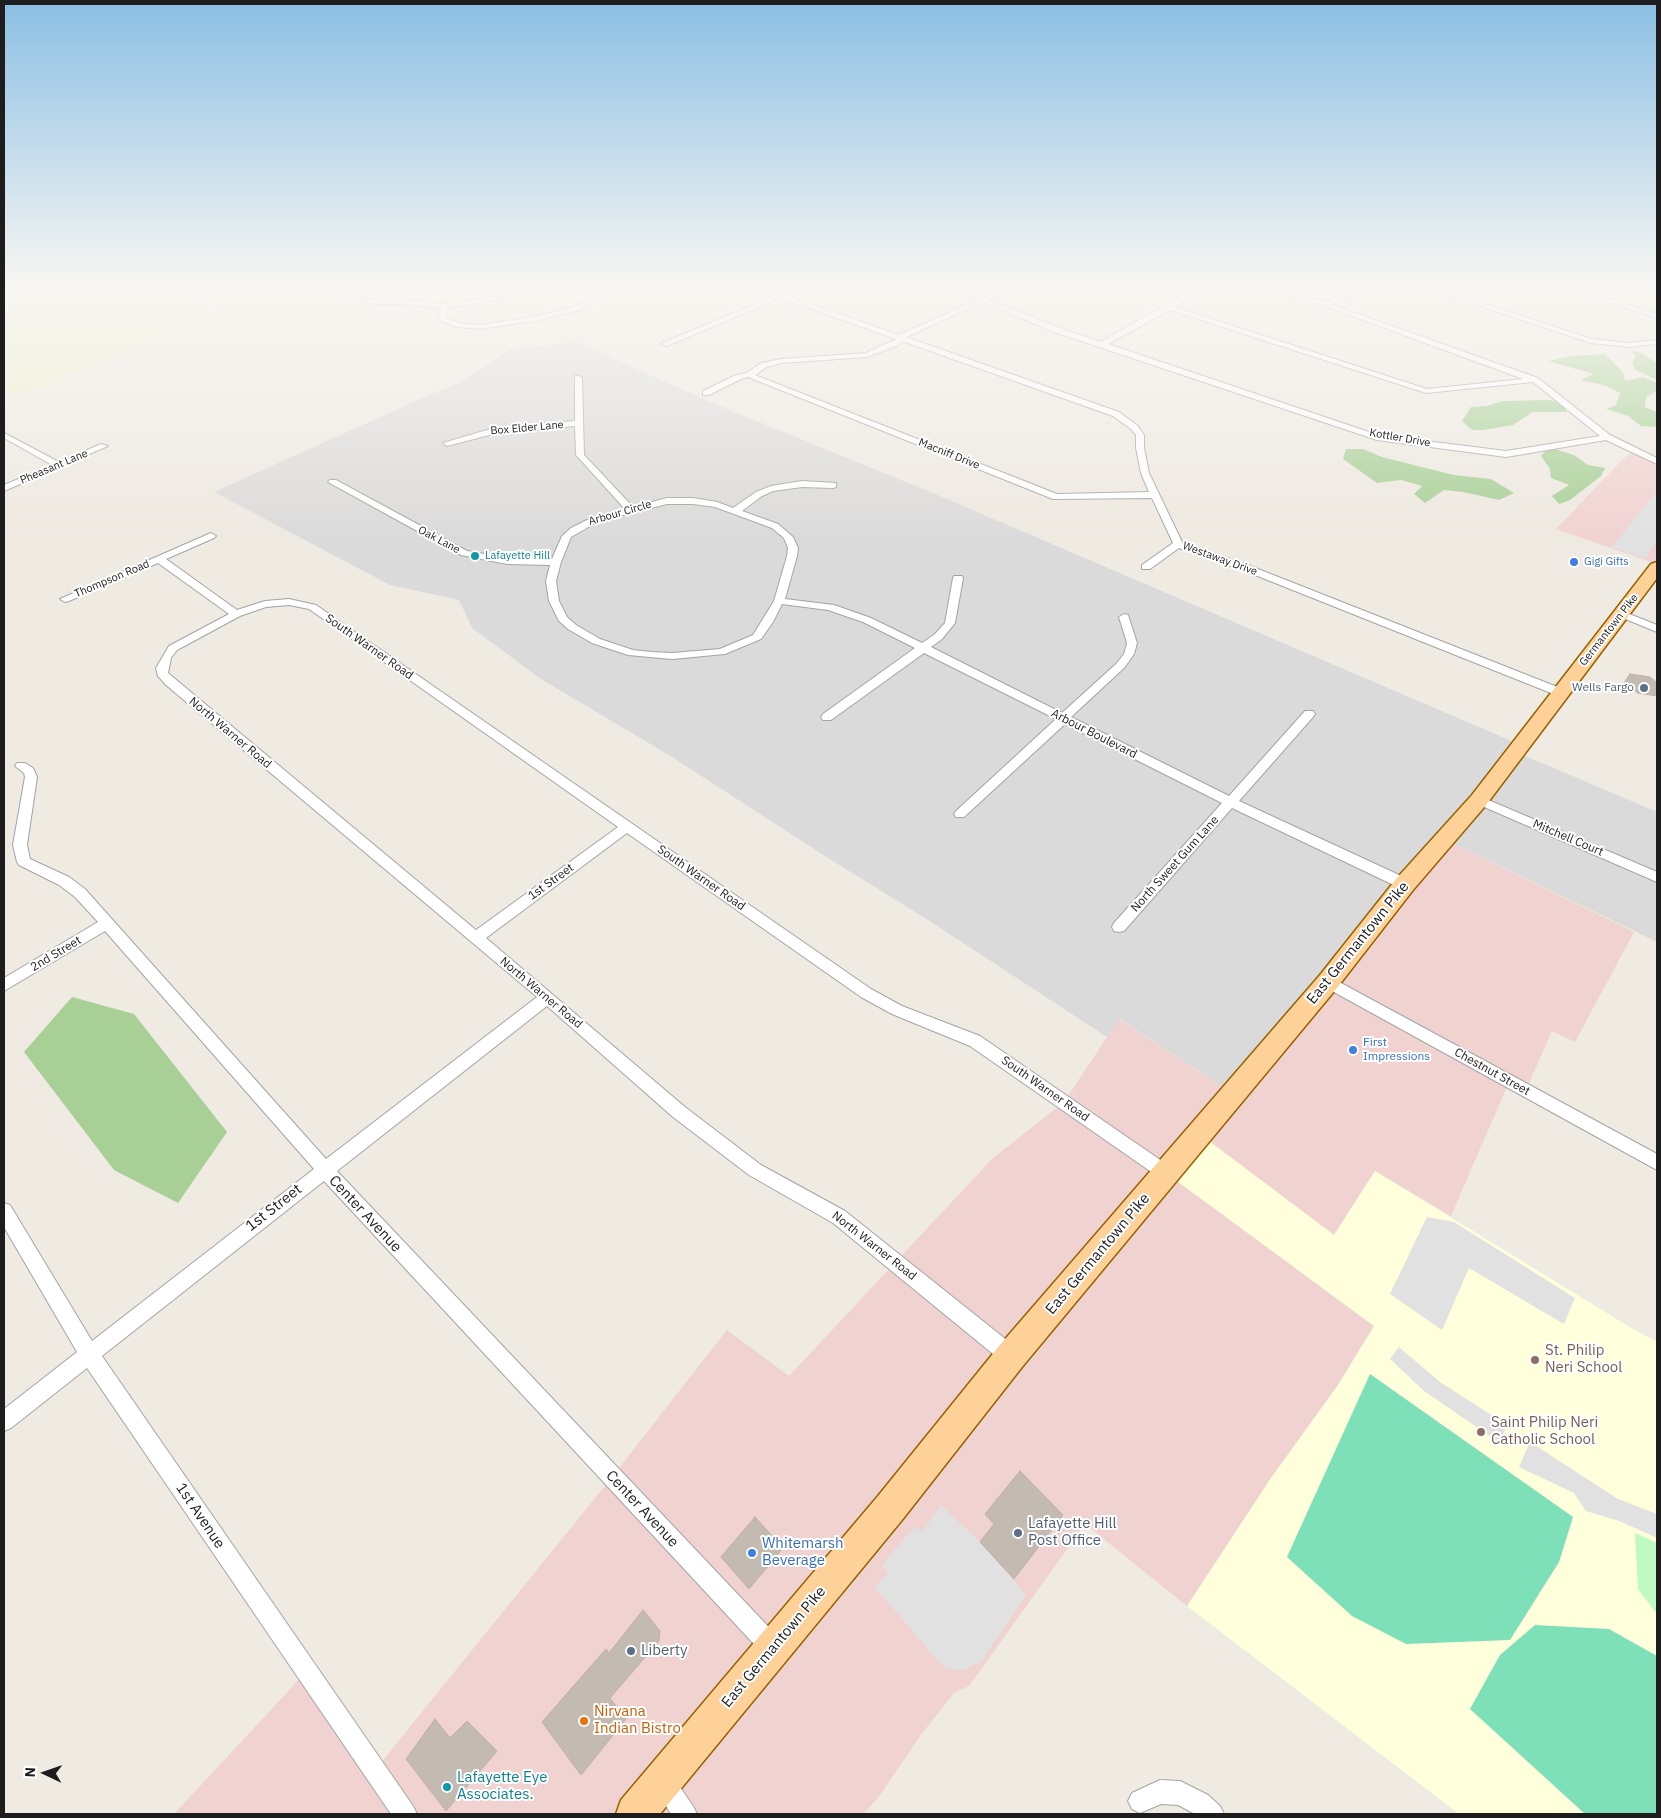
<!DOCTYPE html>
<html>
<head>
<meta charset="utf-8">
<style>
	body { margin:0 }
	#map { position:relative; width:1661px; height:1818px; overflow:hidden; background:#efeae2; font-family:"IBM Plex Sans",sans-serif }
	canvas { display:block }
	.frame { position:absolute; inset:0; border:5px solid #1d1d1d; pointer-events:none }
	.north { position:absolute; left:20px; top:1748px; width:50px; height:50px; -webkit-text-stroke:4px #fff; paint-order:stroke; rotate:273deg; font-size:14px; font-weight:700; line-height:20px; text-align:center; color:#1d1d1d }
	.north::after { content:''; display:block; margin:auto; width:18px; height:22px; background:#1d1d1d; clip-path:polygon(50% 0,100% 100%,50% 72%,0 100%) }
</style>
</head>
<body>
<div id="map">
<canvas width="1661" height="1818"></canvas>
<div class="frame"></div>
<div class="north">N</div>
</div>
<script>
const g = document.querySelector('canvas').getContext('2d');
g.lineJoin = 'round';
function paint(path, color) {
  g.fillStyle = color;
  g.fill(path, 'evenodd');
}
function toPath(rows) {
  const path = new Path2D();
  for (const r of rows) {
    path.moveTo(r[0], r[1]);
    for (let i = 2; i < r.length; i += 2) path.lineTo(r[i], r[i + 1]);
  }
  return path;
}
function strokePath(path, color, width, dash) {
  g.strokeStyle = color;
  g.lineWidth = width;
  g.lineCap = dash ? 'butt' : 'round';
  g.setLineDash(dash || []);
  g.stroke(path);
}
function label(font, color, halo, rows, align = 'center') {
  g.font = font + ' "IBM Plex Sans",sans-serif';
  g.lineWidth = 4;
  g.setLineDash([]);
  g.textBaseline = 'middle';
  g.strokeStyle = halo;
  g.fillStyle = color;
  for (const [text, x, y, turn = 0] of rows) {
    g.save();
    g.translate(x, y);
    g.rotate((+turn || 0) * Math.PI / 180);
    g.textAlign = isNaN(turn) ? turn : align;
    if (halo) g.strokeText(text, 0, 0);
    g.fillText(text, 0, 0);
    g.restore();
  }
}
paint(toPath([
	[578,342,708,401,940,496,1521,745,1516,752,1657,812,1657,942,1444,839,1233,1094,1120,1019,1107,1037,925,918,828,858,672,757,541,679,472,628,459,600,390,585,214,492,429,395,461,382,510,349]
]), '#dbdada');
paint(toPath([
	[1634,451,1657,461,1657,564,1556,529,1621,461],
	[1444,839,1634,932,1575,1042,1552,1031,1526,1090,1509,1082,1451,1216,1375,1171,1334,1235,1200,1135,1167,1173,1374,1326,1338,1385,1271,1478,1187,1606,1085,1524,969,1686,954,1693,920,1736,878,1798,863,1814,174,1814,307,1671,375,1770,612,1477,727,1330,789,1376,993,1158,1064,1102,1119,1019,1233,1094]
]), '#f0d2d1');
paint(toPath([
	[1200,1134,1334,1235,1375,1171,1628,1326,1657,1342,1657,1814,1459,1814,1187,1606,1271,1478,1338,1385,1374,1326,1166,1173]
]), '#ffffdb');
paint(toPath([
	[4,287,197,287,198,298,217,315,17,396,4,390]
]), '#eceecd');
paint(toPath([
	[1630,351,1639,352,1657,363,1657,380,1635,370,1632,363,1636,356],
	[1605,354,1623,372,1625,381,1643,377,1657,383,1657,391,1646,397,1645,407,1657,412,1656,427,1641,426,1628,416,1606,409,1616,405,1620,393,1604,385,1580,380,1594,374,1548,361,1571,356],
	[1549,400,1560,402,1567,412,1533,412,1513,425,1484,430,1472,430,1462,421,1471,407,1487,406,1502,401],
	[1549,447,1574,455,1588,465,1605,468,1601,476,1570,500,1559,504,1552,496,1569,485,1551,478,1550,469,1541,456],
	[1346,449,1363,449,1382,457,1454,475,1491,479,1514,493,1499,500,1463,492,1444,490,1425,503,1414,494,1422,486,1401,480,1377,483,1343,459],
	[72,997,134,1014,227,1132,178,1203,114,1170,24,1052]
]), '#a7cf96');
paint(toPath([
	[1635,1533,1657,1543,1657,1614,1638,1589]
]), '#bdfbc2');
paint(toPath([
	[1370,1374,1573,1517,1559,1562,1510,1640,1406,1644,1352,1616,1287,1557],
	[1535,1625,1609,1629,1657,1656,1657,1814,1585,1814,1470,1709,1500,1655]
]), '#7ee0b9');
paint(toPath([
	[1657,491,1657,541,1645,559,1612,547],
	[1427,1217,1454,1222,1575,1298,1564,1324,1469,1268,1442,1330,1390,1294],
	[1399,1347,1440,1382,1507,1425,1500,1443,1424,1391,1390,1359],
	[1530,1442,1618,1499,1657,1514,1657,1538,1619,1521,1586,1511,1574,1493,1519,1467],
	[941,1505,980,1542,1026,1594,982,1661,963,1670,947,1669,931,1653,875,1587,888,1573,882,1567,886,1560,914,1527,922,1532]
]), '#e1e1e1');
const building = toPath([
	[1630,674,1650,677,1657,683,1657,696,1638,693,1624,683,1630,674],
	[1020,1471,1063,1515,1014,1579,980,1542,994,1524,985,1514,1020,1471],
	[755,1517,783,1548,749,1589,721,1557,755,1517],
	[643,1610,660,1631,659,1641,610,1698,626,1719,581,1775,542,1722,606,1649,609,1653,643,1610],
	[435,1719,450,1738,467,1721,497,1751,446,1811,406,1759,435,1719]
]);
paint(building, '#c3bab2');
strokePath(building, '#c0b0a4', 1);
const minor = toPath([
	[312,287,340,290,359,297,375,300,402,300,444,304,489,298,501,295,512,287,520,287,505,297,492,301,447,308,446,317,458,323,481,325,538,316,581,304,594,297,598,291,595,287,602,287,604,291,599,299,587,308,539,320,481,329,456,327,439,320,440,308,402,304,375,304,355,300,338,294,312,287],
	[753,287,763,287,899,335,977,300,942,287,952,287,982,297,1005,287,1014,287,989,300,1060,328,1101,342,1195,287,1203,287,1175,307,1427,389,1523,379,1322,305,1264,287,1275,287,1324,302,1361,287,1371,287,1330,304,1538,378,1610,435,1657,458,1657,464,1606,440,1506,457,1377,440,1054,332,983,302,906,337,1119,412,1137,425,1144,435,1144,448,1149,473,1182,542,1253,567,1565,690,1567,693,1565,696,1561,697,1245,571,1179,548,1150,569,1142,569,1142,565,1173,543,1152,498,1053,499,748,377,741,379,709,395,703,395,703,391,736,375,747,373,761,363,781,359,866,353,896,339,780,298,667,346,660,344,774,296,753,287],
	[1170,310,1426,393,1533,382,1600,436,1506,451,1378,435,1108,344,1170,310],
	[902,341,1113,416,1131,429,1136,435,1136,448,1141,473,1149,492,1057,494,755,375,767,367,781,363,867,357,899,345,902,341],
	[1421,287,1432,287,1592,339,1628,343,1657,340,1657,344,1628,347,1591,343,1421,287],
	[1562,287,1573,287,1657,314,1657,318,1562,287],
	[575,375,582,377,584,455,633,507,667,498,693,498,717,502,733,508,756,492,771,486,802,481,836,483,836,487,833,488,802,487,773,491,762,496,742,511,778,524,793,537,798,548,797,556,785,599,834,605,871,618,922,643,934,635,945,623,953,578,954,576,962,576,963,578,955,623,942,639,931,647,1062,713,1116,664,1124,654,1127,643,1119,617,1124,614,1128,615,1137,643,1134,654,1124,668,1071,717,1229,796,1305,711,1313,711,1315,714,1313,717,1239,801,1410,880,1412,884,1410,888,1400,888,1232,808,1124,931,1119,932,1114,931,1112,927,1114,923,1222,803,1065,724,964,817,956,817,954,814,956,811,1056,719,924,653,831,720,823,720,821,717,823,714,915,648,863,622,828,610,782,604,773,622,761,639,725,654,672,659,628,655,592,643,568,629,559,621,549,601,546,581,550,565,507,564,461,555,328,482,330,480,336,480,467,551,507,558,552,559,562,536,571,528,593,517,625,509,576,455,575,426,497,433,447,446,443,443,497,427,575,421,575,375],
	[667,504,693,504,715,507,772,528,784,538,788,548,787,556,774,601,753,635,720,649,672,653,651,652,633,650,600,639,576,625,567,617,559,601,556,581,561,562,571,537,599,521,667,504],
	[4,433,59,462,101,444,108,446,4,491,4,485,52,465,4,438,4,433],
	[211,533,216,536,214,538,166,559,237,610,265,601,289,599,316,605,871,989,902,1006,980,1036,1172,1168,1174,1173,1172,1178,1166,1181,1160,1178,970,1046,892,1014,861,997,627,833,486,938,685,1107,761,1165,845,1211,1018,1349,1020,1356,1018,1363,1011,1365,1004,1363,833,1223,749,1175,673,1117,547,1006,337,1171,781,1640,784,1648,781,1656,773,1659,765,1656,324,1181,102,1356,413,1806,417,1814,391,1814,87,1368,11,1428,4,1431,4,1409,77,1352,4,1227,4,1203,10,1205,92,1341,314,1169,105,931,4,991,4,978,98,922,75,897,59,885,19,865,17,862,13,845,25,777,24,773,15,766,17,763,25,763,33,768,37,777,27,845,30,859,69,877,85,889,326,1159,537,997,166,685,158,676,156,668,169,646,229,614,158,563,69,601,65,602,60,599,211,533],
	[289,605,309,609,618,827,476,930,168,673,171,658,177,650,240,616,266,607,289,605],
	[1622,611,1657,625,1657,632,1618,616,1617,614,1622,611],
	[1479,796,1657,872,1657,882,1475,803,1473,800,1475,797,1479,796],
	[1328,976,1657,1154,1657,1170,1323,986,1321,982,1323,978,1328,976],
	[663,1770,671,1774,693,1806,697,1814,671,1814,651,1782,655,1774,663,1770],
	[1160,1780,1180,1781,1208,1795,1220,1806,1224,1814,1195,1814,1178,1805,1161,1804,1140,1813,1132,1809,1128,1801,1132,1793,1160,1780]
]);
const primary = toPath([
	[1657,562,1657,578,1486,805,1413,890,1336,989,1022,1367,902,1520,660,1814,616,1814,621,1800,878,1496,1000,1345,1320,975,1397,878,1472,795,1651,564,1657,562]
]);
strokePath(minor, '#a4a4a4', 2);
strokePath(primary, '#966300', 3);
paint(minor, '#fff');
paint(primary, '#fed198');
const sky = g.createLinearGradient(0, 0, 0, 542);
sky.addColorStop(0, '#8bbfe4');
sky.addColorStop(0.53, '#f8f6f2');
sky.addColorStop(1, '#f8f6f200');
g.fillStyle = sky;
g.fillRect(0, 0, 1661, 542);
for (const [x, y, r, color] of [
	[475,556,5,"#0f9aa8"],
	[1574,562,5,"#3f7fe0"],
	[1644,688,5,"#5c6f8a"],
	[1353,1050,5,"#3f7fe0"],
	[1535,1360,5,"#8d6e63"],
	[1481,1432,5,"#8d6e63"],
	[1018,1533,5,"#5c6f8a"],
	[752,1553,5,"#3f7fe0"],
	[631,1651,5,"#5c6f8a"],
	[584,1721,5,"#e8710a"],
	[447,1787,5,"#0f9aa8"]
]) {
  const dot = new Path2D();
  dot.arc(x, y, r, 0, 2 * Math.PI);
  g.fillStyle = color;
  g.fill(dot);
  strokePath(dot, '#fff', 2);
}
label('11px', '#1d1d1d', '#fff', [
	["Box Elder Lane",527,428,-5],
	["Kottler Drive",1400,438,10],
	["Macniff Drive",949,454,22],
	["Pheasant Lane",54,467,-23],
	["Arbour Circle",620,513,-16],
	["Oak Lane",439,540,28],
	["Westaway Drive",1220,559,20],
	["Thompson Road",112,579,-23],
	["Germantown Pike",1609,630,-52]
]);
label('11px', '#0d838f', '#fff', [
	["Lafayette Hill",485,556]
], 'left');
label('11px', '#366cbe', '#fff', [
	["Gigi Gifts",1584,562]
], 'left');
label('12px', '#1d1d1d', '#fff', [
	["South Warner Road",369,647,35],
	["North Warner Road",230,733,40],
	["Arbour Boulevard",1094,734,27],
	["Mitchell Court",1568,838,23],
	["North Sweet Gum Lane",1175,864,-48],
	["South Warner Road",701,878,35],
	["1st Street",551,882,-36],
	["2nd Street",56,954,-31],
	["North Warner Road",541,993,40],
	["Chestnut Street",1492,1072,29],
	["South Warner Road",1045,1089,35],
	["North Warner Road",874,1246,38]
]);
label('12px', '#4e5e75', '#fff', [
	["Wells Fargo",1634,688]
], 'right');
label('12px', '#366cbe', '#fff', [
	["First",1363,1043],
	["Impressions",1363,1057]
], 'left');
label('15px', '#1d1d1d', '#fff', [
	["East Germantown Pike",1358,943,-51],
	["1st Street",274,1208,-38],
	["Center Avenue",365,1214,47],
	["East Germantown Pike",1098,1254,-50],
	["Center Avenue",642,1509,47],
	["1st Avenue",200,1516,56],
	["East Germantown Pike",774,1647,-50]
]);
label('15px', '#785e54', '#fff', [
	["St. Philip",1545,1351],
	["Neri School",1545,1368],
	["Saint Philip Neri",1491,1423],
	["Catholic School",1491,1440]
], 'left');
label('15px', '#4e5e75', '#fff', [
	["Lafayette Hill",1028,1524],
	["Post Office",1028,1541],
	["Liberty",641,1651]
], 'left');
label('15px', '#366cbe', '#fff', [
	["Whitemarsh",762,1544],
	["Beverage",762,1561]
], 'left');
label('15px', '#c56008', '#fff', [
	["Nirvana",594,1712],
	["Indian Bistro",594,1729]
], 'left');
label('15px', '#0d838f', '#fff', [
	["Lafayette Eye",457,1778],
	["Associates.",457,1795]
], 'left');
</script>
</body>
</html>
